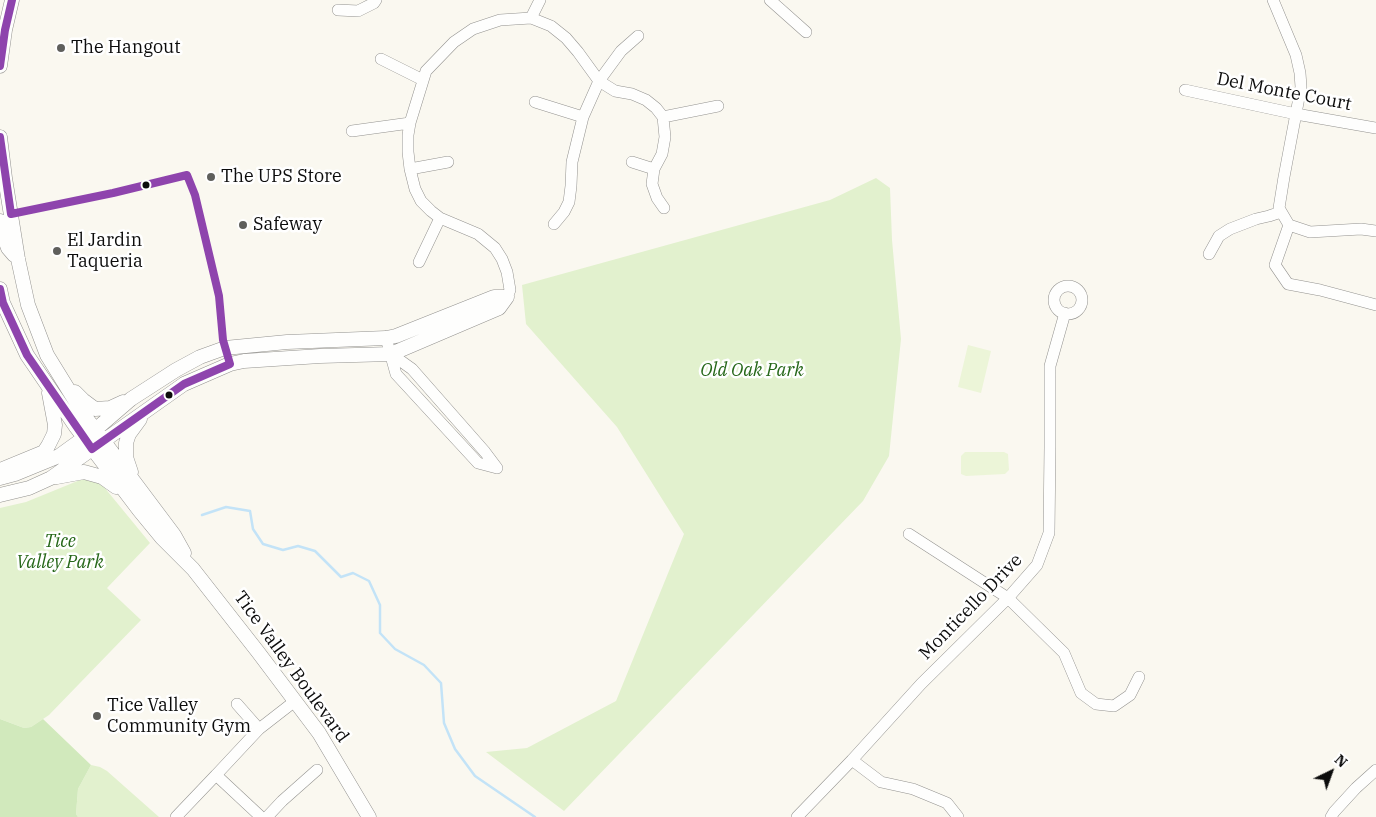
<!DOCTYPE html>
<html>
<head>
<meta charset="utf-8">
<style>
	body { margin:0 }
	#map { position:relative; width:1376px; height:817px; overflow:hidden; background:#faf8f0; font-family:"IBM Plex Serif",serif }
	canvas { display:block }
	.north { position:absolute; left:1306px; top:747px; width:50px; height:50px; -webkit-text-stroke:4px #fff; paint-order:stroke; rotate:42deg; font-size:14px; font-weight:700; line-height:20px; text-align:center; color:#0c0c0c }
	.north::after { content:''; display:block; margin:auto; width:18px; height:22px; background:#0c0c0c; clip-path:polygon(50% 0,100% 100%,50% 72%,0 100%) }
</style>
</head>
<body>
<div id="map">
<canvas width="1376" height="817"></canvas>
<div class="north">N</div>
</div>
<script>
const g = document.querySelector('canvas').getContext('2d');
g.lineJoin = 'round';
function paint(path, color) {
  g.fillStyle = color;
  g.fill(path, 'evenodd');
}
function toPath(rows) {
  const path = new Path2D();
  for (const r of rows) {
    if (r.length === 3) {
      path.moveTo(r[0] + r[2], r[1]);
      path.arc(r[0], r[1], r[2], 0, 2 * Math.PI);
      continue;
    }
    path.moveTo(r[0], r[1]);
    for (let i = 2; i < r.length; i += 2) path.lineTo(r[i], r[i + 1]);
  }
  return path;
}
function strokePath(path, color, width, dash) {
  g.strokeStyle = color;
  g.lineWidth = width;
  g.lineCap = dash ? 'butt' : 'round';
  g.setLineDash(dash || []);
  g.stroke(path);
}
function label(font, color, halo, rows, align = 'center') {
  g.font = font + ' "IBM Plex Serif",serif';
  g.lineWidth = 5;
  g.setLineDash([]);
  g.textBaseline = 'middle';
  g.strokeStyle = halo;
  g.fillStyle = color;
  for (const [text, x, y, turn = 0] of rows) {
    g.save();
    g.translate(x, y);
    g.rotate((+turn || 0) * Math.PI / 180);
    g.textAlign = isNaN(turn) ? turn : align;
    if (halo) g.strokeText(text, 0, 0);
    g.fillText(text, 0, 0);
    g.restore();
  }
}
paint(toPath([
	[876,178,890,188,892,240,901,339,889,456,863,501,564,811,486,752,527,748,616,701,684,534,617,427,526,324,522,285,830,200],
	[91,479,97,481,104,487,150,543,107,588,141,620,49,715,31,727,24,728,0,719,0,508,26,502,80,480],
	[91,765,100,767,107,771,159,817,78,817,76,814,78,789]
]), '#e2f1ce');
paint(toPath([
	[0,719,24,728,31,727,43,719,91,765,78,789,76,814,78,817,0,817]
]), '#d1e9bc');
paint(toPath([
	[968,345,991,351,981,393,958,387],
	[965,452,1004,452,1008,454,1009,470,1005,474,966,476,961,474,961,456]
]), '#ecf5d8');
strokePath(toPath([
	[202,515,226,507,250,511,253,529,263,544,283,550,298,546,315,551,341,577,353,573,369,581,380,605,380,633,395,649,424,665,441,683,444,723,455,749,475,776,535,817]
]), '#c3e3f7', 2.5);
const minor = toPath([
	[770,0,806,32],
	[1273,0,1296,55,1300,73,1301,87,1284,177,1279,208,1289,225,1310,232,1361,229,1376,231],
	[338,10,358,11,374,3,376,0],
	[531,18,540,0],
	[381,59,423,80],
	[1185,90,1296,114,1376,128],
	[535,102,583,117],
	[663,117,718,106],
	[352,131,410,123],
	[632,162,654,169],
	[410,169,448,162],
	[554,224,564,212,569,202,571,186,572,162,583,117,599,81,621,51,638,36],
	[1289,225,1275,265,1288,284,1320,290,1376,305],
	[1209,254,1219,236,1230,229,1256,219,1269,216,1281,212],
	[419,262,440,218],
	[1068,300,14],
	[507,297,510,290,507,272,502,259,495,248,478,234,440,218,431,211,421,201,415,189,410,169,408,152,408,135,410,123,426,71,454,42,473,29,500,20,531,18,551,26,566,38,578,52,599,81,615,91,632,94,646,100,656,108,663,117,665,137,662,154,654,169,652,184,657,198,664,208],
	[386,338,396,374,478,463,497,468],
	[391,354,412,369,485,452,497,468],
	[909,534,1008,598,1064,653,1081,693,1096,704,1114,706,1130,695,1139,677],
	[237,704,259,729],
	[852,760,881,782,913,789,947,803,958,817],
	[176,817,216,775],
	[261,817,216,775,259,729,295,701],
	[267,817,282,801,317,770],
	[797,817,852,760,921,684,1008,598,1037,565,1049,533,1050,447,1050,366,1065,313],
	[1331,817,1334,812,1356,788,1376,770]
]);
const tertiary = toPath([
	[0,66,5,30,12,0],
	[0,137,5,178,18,259,28,305,47,355,84,415,174,535,184,553],
	[0,221,3,234,8,248,14,255],
	[0,289,3,303,27,355,76,427,139,510,162,538,193,569,258,652,319,733,369,817],
	[75,392,83,400,95,409,110,408,123,402],
	[0,470,44,452,48,446,54,434,55,425,49,393],
	[131,472,126,457,126,443,129,434,140,419],
	[57,477,84,472,102,477,116,487],
	[0,478,15,474,59,456,95,430,131,399,176,370,200,357,225,348,287,342,386,338,396,336,494,297,507,297],
	[0,495,29,488,51,478,184,384,230,364,244,361,320,356,391,354,499,308,507,297]
]);
strokePath(minor, '#93928f', 12);
strokePath(tertiary, '#93928f', 15);
strokePath(minor, '#fefefd', 11);
strokePath(tertiary, '#fefefd', 14);
strokePath(toPath([
	[0,66,5,30,12,0],
	[0,137,11,214,113,193,187,175,195,195,219,296,223,340,230,364,184,384,92,449,27,355,3,303,0,289]
]), '#8e44ad', 8);
for (const [x, y, r, color] of [
	[61,48,5,"#5f5f5c"],
	[211,177,5,"#5f5f5c"],
	[146,185,4.5,"#0c0c0c"],
	[243,225,5,"#5f5f5c"],
	[57,251,5,"#5f5f5c"],
	[169,395,4.5,"#0c0c0c"],
	[97,716,5,"#5f5f5c"]
]) {
  const dot = new Path2D();
  dot.arc(x, y, r, 0, 2 * Math.PI);
  g.fillStyle = color;
  g.fill(dot);
  strokePath(dot, '#fff', 2);
}
label('18px', '#0c0c0c', '#fff', [
	["The Hangout",71,48],
	["The UPS Store",221,177],
	["Safeway",253,225],
	["El Jardin",67,241],
	["Taqueria",67,262],
	["Tice Valley",107,706],
	["Community Gym",107,727]
], 'left');
label('18px', '#0c0c0c', '#fff', [
	["Del Monte Court",1284,92,11],
	["Monticello Drive",971,607,-46],
	["Tice Valley Boulevard",291,667,54]
]);
label('italic 18px', '#266719', '#fff', [
	["Old Oak Park",752,371],
	["Tice",60,542],
	["Valley Park",60,563]
]);
</script>
</body>
</html>
